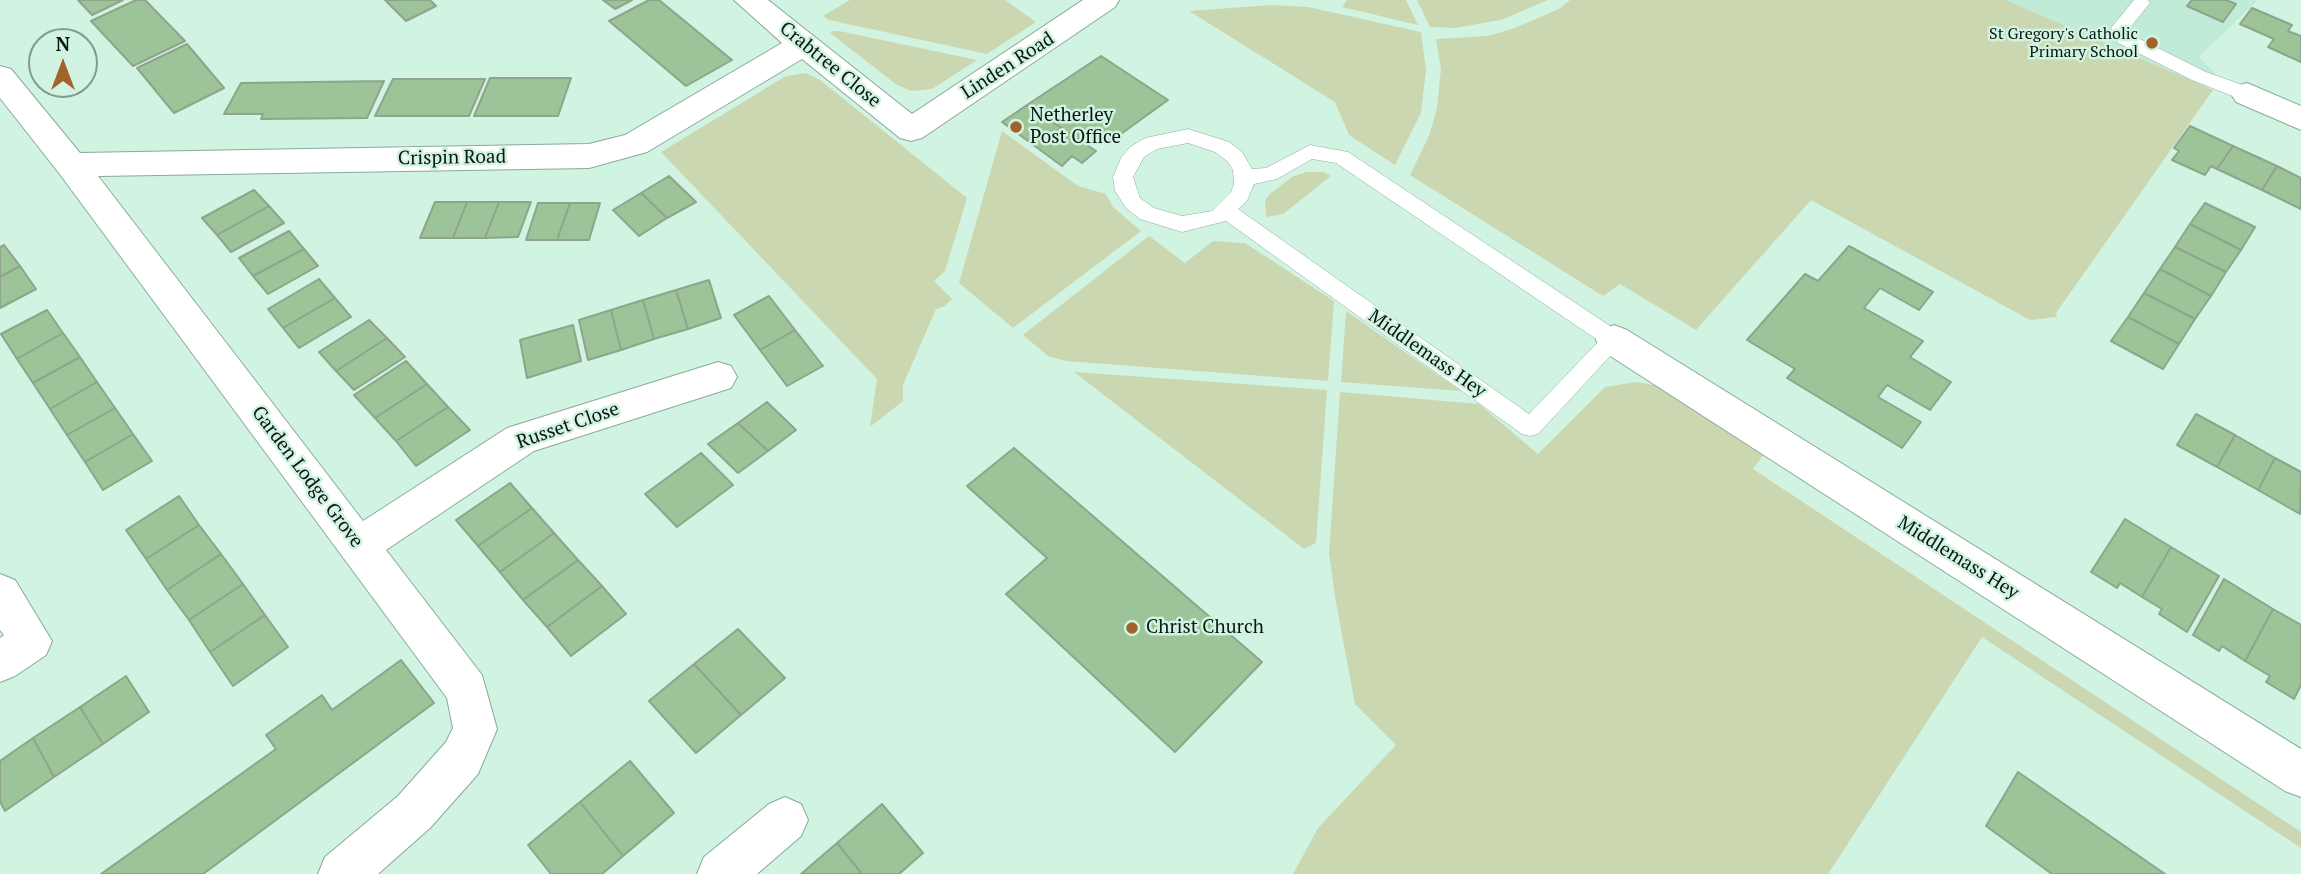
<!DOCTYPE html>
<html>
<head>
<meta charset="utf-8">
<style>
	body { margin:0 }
	#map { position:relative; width:2301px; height:874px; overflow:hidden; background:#d1f3e2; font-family:"PT Serif",serif }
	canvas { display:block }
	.north { position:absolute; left:28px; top:28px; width:70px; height:70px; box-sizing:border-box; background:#d1f3e2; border:2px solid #819b8e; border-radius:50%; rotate:0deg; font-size:19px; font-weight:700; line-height:28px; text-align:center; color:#0a1711 }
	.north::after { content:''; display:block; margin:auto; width:24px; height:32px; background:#a3622c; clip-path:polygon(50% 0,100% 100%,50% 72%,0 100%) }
</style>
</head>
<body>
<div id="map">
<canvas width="2301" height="874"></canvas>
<div class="north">N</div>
</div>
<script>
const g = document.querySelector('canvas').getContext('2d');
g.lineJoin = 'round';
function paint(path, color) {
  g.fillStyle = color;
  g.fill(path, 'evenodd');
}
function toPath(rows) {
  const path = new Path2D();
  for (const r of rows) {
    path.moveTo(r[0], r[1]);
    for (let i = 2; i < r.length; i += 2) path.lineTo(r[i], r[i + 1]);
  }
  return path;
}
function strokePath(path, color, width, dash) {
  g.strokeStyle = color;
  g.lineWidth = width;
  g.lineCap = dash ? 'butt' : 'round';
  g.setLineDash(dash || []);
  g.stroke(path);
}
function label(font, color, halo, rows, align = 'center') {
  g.font = font + ' "PT Serif",serif';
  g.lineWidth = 5;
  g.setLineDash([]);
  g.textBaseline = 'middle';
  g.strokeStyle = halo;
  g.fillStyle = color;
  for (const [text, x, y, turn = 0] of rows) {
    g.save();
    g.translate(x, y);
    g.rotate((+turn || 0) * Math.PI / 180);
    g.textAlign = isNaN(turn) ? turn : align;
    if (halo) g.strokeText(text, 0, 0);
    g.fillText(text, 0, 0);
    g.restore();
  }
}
paint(toPath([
	[1995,0,2258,0,2199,57,2228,87,2188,84]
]), '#c0ebd6');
paint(toPath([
	[850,0,1005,0,1036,22,987,54,829,20,823,16],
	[1347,0,1406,0,1418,25,1342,7],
	[1417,0,1548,0,1501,20,1455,28,1430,27],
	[1570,0,2005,0,2213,90,2056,313,2057,317,2030,320,1811,200,1696,330,1620,284,1603,296,1410,175,1429,136,1437,108,1441,69,1436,39,1488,36,1512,29,1559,9],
	[1272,5,1308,7,1421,32,1426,70,1421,113,1395,165,1349,135,1335,102,1189,11],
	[834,31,839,31,977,60,932,89,911,91,897,85,830,33],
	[806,73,820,80,967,198,945,271,934,281,952,299,945,306,936,309,903,385,903,401,870,427,877,379,661,152,786,76],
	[1002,131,1078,186,1106,194,1113,207,1141,231,1013,328,959,283],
	[1306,172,1323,172,1331,176,1283,214,1266,217,1265,200,1271,193,1292,177],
	[1149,236,1185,263,1213,241,1245,243,1334,301,1328,381,1066,361,1048,356,1023,335],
	[1346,311,1461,391,1341,382],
	[1074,372,1327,390,1316,543,1304,549],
	[1636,382,1661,386,1767,450,1753,469,2301,832,2301,848,1982,637,1828,874,1293,874,1318,828,1396,745,1355,704,1335,597,1329,553,1340,392,1479,404,1538,454,1605,387]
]), '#cbd7b1');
const building = toPath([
	[78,0,123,0,92,15,78,0],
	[136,0,145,0,185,41,133,66,91,21,136,0],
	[385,0,430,0,436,6,406,21,385,0],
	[603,0,632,0,615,9,603,0],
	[649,0,659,0,732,60,686,86,609,21,649,0],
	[2192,0,2226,0,2236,4,2223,22,2187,6,2192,0],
	[2252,8,2292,25,2288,31,2301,36,2301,62,2268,47,2274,39,2240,24,2252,8],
	[187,44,224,88,174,113,137,68,187,44],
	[1101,56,1168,100,1107,144,1097,138,1087,145,1027,105,1101,56],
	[490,78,571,78,558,116,474,116,490,78],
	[393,79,485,79,469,116,375,116,393,79],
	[384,81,367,118,261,119,263,114,224,114,241,83,384,81],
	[1027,105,1096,151,1082,163,1072,156,1062,166,1002,122,1027,105],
	[2190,126,2233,146,2217,169,2211,166,2205,175,2172,160,2179,151,2174,148,2190,126],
	[2233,146,2277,166,2262,190,2217,169,2233,146],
	[2277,166,2301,178,2301,209,2262,190,2277,166],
	[669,176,696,202,667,218,641,193,669,176],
	[254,190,269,206,217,235,202,218,254,190],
	[641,193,667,218,639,236,613,210,641,193],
	[435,202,467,202,453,238,420,238,435,202],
	[467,202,499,202,485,238,453,238,467,202],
	[499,202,531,202,518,237,485,238,499,202],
	[538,203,570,203,557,240,526,240,538,203],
	[570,203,600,203,589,240,557,240,570,203],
	[2205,203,2255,227,2241,250,2190,224,2205,203],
	[269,206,284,223,231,252,217,235,269,206],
	[2190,224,2241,250,2226,272,2175,247,2190,224],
	[289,231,304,249,253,276,239,258,289,231],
	[4,245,20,266,0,277,0,247,4,245],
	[1849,246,1933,292,1919,310,1880,288,1864,308,1923,341,1910,357,1951,382,1930,410,1887,385,1878,397,1921,422,1902,448,1787,378,1795,369,1747,340,1805,274,1818,281,1849,246],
	[2175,247,2226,272,2211,296,2160,269,2175,247],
	[304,249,318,266,268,294,253,276,304,249],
	[20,266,36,289,0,308,0,277,20,266],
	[2160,269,2211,296,2195,319,2144,293,2160,269],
	[319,279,335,298,283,328,268,309,319,279],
	[709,280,721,318,688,329,676,290,709,280],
	[676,290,688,329,654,339,643,300,676,290],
	[2144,293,2195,319,2179,344,2128,317,2144,293],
	[769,296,795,330,760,350,734,315,769,296],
	[335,298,351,317,299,348,283,328,335,298],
	[643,300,654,339,621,350,611,310,643,300],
	[47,310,63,333,17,359,1,334,47,310],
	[611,310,621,350,588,360,579,320,611,310],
	[2128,317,2179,344,2163,369,2111,341,2128,317],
	[369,320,387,338,336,371,319,352,369,320],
	[573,325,581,361,527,378,520,340,573,325],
	[795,330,823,366,787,386,760,350,795,330],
	[63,333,80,357,33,383,17,359,63,333],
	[387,338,405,357,354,390,336,371,387,338],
	[80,357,97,382,50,409,33,383,80,357],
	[406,361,427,384,375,418,354,395,406,361],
	[97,382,115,408,67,435,50,409,97,382],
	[427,384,448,407,396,441,375,418,427,384],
	[767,402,796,430,768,451,738,423,767,402],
	[448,407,470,430,416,466,396,441,448,407],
	[115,408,133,434,85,462,67,435,115,408],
	[2196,414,2235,435,2217,467,2177,445,2196,414],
	[738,423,768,451,738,473,708,444,738,423],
	[133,434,152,461,103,490,85,462,133,434],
	[2235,435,2275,458,2258,490,2217,467,2235,435],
	[1014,448,1262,662,1175,752,1006,594,1047,558,967,486,1014,448],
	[701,453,733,485,677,527,645,494,701,453],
	[2275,458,2301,472,2300,514,2258,490,2275,458],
	[510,483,532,508,478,546,456,520,510,483],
	[179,496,199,525,146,559,126,530,179,496],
	[532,508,554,533,500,572,478,546,532,508],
	[2125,519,2171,547,2142,597,2120,583,2117,588,2091,572,2125,519],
	[199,525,221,554,167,590,146,559,199,525],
	[554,533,578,560,523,600,500,572,554,533],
	[2171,547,2219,576,2187,632,2159,614,2162,609,2142,597,2171,547],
	[221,554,243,584,189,620,167,590,221,554],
	[578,560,602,586,547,627,523,600,578,560],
	[2224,579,2273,609,2245,661,2222,646,2219,651,2193,635,2224,579],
	[243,584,265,615,210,652,189,620,243,584],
	[602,586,626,614,571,656,547,627,602,586],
	[2273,609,2301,625,2301,685,2294,699,2266,682,2270,676,2245,661,2273,609],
	[265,615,288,647,233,686,210,652,265,615],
	[738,629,785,678,741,715,694,664,738,629],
	[401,660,434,703,203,874,101,874,276,749,266,735,322,695,332,710,401,660],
	[694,664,741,715,696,753,649,701,694,664],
	[126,676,149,712,103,744,80,707,126,676],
	[80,707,103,744,54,777,33,738,80,707],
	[33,738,54,777,5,811,0,802,0,761,33,738],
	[630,761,674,813,623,856,580,802,630,761],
	[2018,772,2165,874,2052,874,1986,826,2018,772],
	[580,802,623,856,602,874,551,874,528,845,580,802],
	[882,804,923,853,899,874,862,874,837,843,882,804],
	[837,843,862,874,801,874,837,843]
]);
paint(building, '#9cc498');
strokePath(building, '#8ea48b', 2);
const service = toPath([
	[2134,0,2148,0,2150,3,2129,29,2132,35,2206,72,2254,89,2256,94,2254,99,2240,99,2192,80,2118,43,2111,28,2134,0],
	[1188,129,1229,142,1242,152,1252,169,1266,168,1310,145,1348,152,1622,334,1625,340,1538,434,1530,436,1522,434,1226,221,1182,232,1140,219,1126,208,1115,191,1113,177,1121,158,1130,147,1145,138,1188,129],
	[1188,143,1215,152,1228,162,1233,170,1234,184,1231,192,1212,211,1182,216,1154,208,1140,198,1133,177,1144,157,1157,149,1188,143],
	[1312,159,1336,163,1599,341,1529,414,1238,209,1247,201,1254,184,1277,179,1312,159]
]);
const minor = toPath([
	[734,0,768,0,912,114,1083,0,1119,0,1115,7,922,138,911,141,900,138,802,59,647,152,589,168,98,176,363,521,507,428,718,362,731,366,737,377,731,388,534,451,386,550,482,675,497,729,478,774,430,828,378,874,318,874,325,857,398,796,446,742,453,728,447,698,59,173,0,98,0,66,11,69,80,153,589,144,625,135,782,43,734,0],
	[2247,83,2301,106,2301,130,2236,102,2231,94,2236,86,2247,83],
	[1614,325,1627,330,2301,749,2301,797,2285,791,1601,350,1596,340,1601,330,1614,325],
	[0,574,15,580,52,641,46,655,15,676,0,682,0,638,4,635,0,630,0,574],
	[785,797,801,804,808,820,801,836,757,874,697,874,704,857,769,804,785,797]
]);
strokePath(service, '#89aa9a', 1);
strokePath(minor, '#89aa9a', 2);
paint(service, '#fff');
paint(minor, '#fff');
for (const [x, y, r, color] of [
	[2152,43,7,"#a3622c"],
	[1016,127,7,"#a3622c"],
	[1132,628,7,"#a3622c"]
]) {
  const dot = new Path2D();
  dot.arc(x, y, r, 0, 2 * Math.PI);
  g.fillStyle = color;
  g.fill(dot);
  strokePath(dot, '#d1f3e2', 2.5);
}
label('16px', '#0a1711', '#d1f3e2', [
	["St Gregory's Catholic",2138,34],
	["Primary School",2138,52]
], 'right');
label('19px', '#0a1711', '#d1f3e2', [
	["Crabtree Close",830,65,39],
	["Linden Road",1008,66,-33],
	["Crispin Road",452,158,-1],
	["Middlemass Hey",1427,354,35],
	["Russet Close",568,426,-19],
	["Garden Lodge Grove",307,477,53],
	["Middlemass Hey",1958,558,32]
]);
label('19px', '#0a1711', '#d1f3e2', [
	["Netherley",1030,116],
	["Post Office",1030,138],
	["Christ Church",1146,628]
], 'left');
</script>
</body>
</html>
